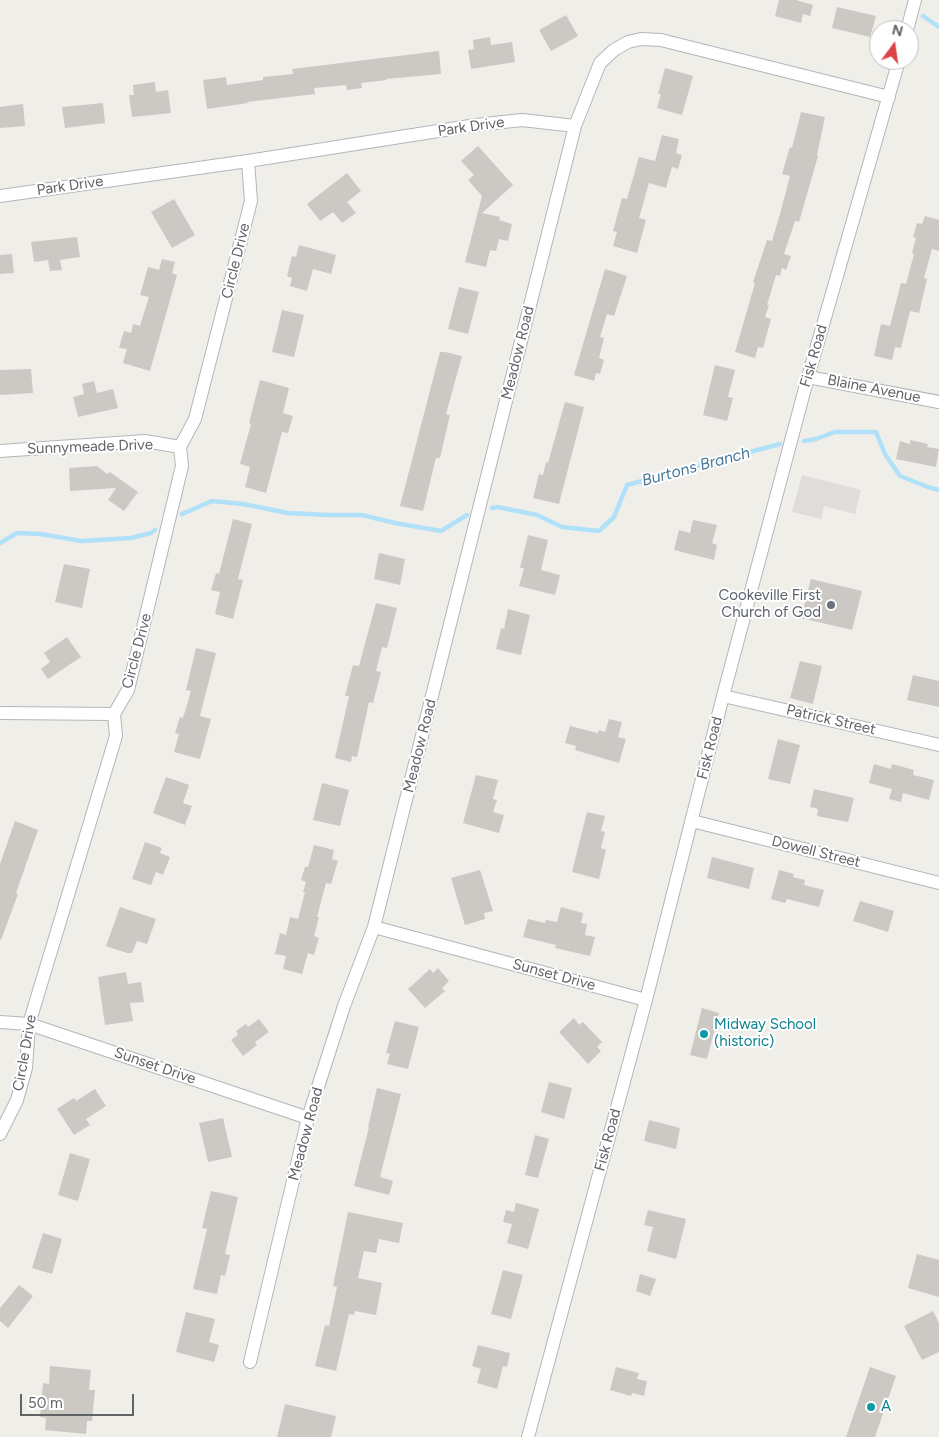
<!DOCTYPE html>
<style>
body{margin:0}
#map{position:relative;width:939px;height:1437px;overflow:hidden;background:#f0eee9;font-family:Figtree,sans-serif}
canvas{display:block}
.north{position:absolute;left:869px;top:20px;width:50px;height:50px;box-sizing:border-box;background:#fff;border:1px solid #bfc1c2;border-radius:50%;rotate:14deg;font-size:14px;font-weight:700;line-height:20px;text-align:center;color:#606467}
.north::after{content:'';display:block;margin:auto;width:18px;height:22px;background:#db4448;clip-path:polygon(50% 0,100% 100%,50% 72%,0 100%)}
.scale{position:absolute;left:20px;top:1394px;width:114px;height:22px;box-sizing:border-box;border:2px solid #606467;border-top:0;padding-left:6px;font-size:15px;line-height:18px;white-space:nowrap;color:#606467;-webkit-text-stroke:4px #fff;paint-order:stroke}
</style>
<div id="map">
<canvas width="939" height="1437"></canvas>
<div class="north">N</div>
<div class="scale">50 m</div>
</div>
<script>
const ctx = document.querySelector('canvas').getContext('2d');
ctx.lineJoin = 'round';
function fillPath(path, color) { ctx.fillStyle = color; ctx.fill(path, 'evenodd'); }
const poly = rows => new Path2D(rows.map(r => 'M' + r).join(''));
function trace(path, color, width, dash) { ctx.strokeStyle = color; ctx.lineWidth = width; ctx.lineCap = dash ? 'butt' : 'round'; ctx.setLineDash(dash || []); ctx.stroke(path); }
function drawText(font, color, halo, rows, align = 'center') {
  ctx.font = font + ' Figtree,sans-serif'; ctx.lineWidth = 4; ctx.setLineDash([]); ctx.textBaseline = 'middle'; ctx.strokeStyle = halo; ctx.fillStyle = color; for (const [text, x, y, turn = 0] of rows) {
    ctx.save(); ctx.translate(x, y); ctx.rotate((+turn || 0) * Math.PI / 180); ctx.textAlign = isNaN(turn) ? turn : align; if (halo) ctx.strokeText(text, 0, 0); ctx.fillText(text, 0, 0); ctx.restore();
  }
}
fillPath(poly([
 [802,475,861,490,855,514,824,506,821,519,792,512]
]), '#dfddda');
trace(poly([
 [923,16,939,27],
 [804,441,816,439,835,432,876,432,885,454,900,476,928,487,939,490],
 [492,508,497,507,537,515,562,527,599,531,614,517,627,485,780,444],
 [182,514,212,501,243,504,288,513,329,515,362,515,395,523,441,531,467,515],
 [0,543,17,533,41,534,81,541,131,538,151,533,155,530]
]), '#b1e1f8', 4.5);
fillPath(poly([
 [779,0,796,0,813,5,810,16,803,14,801,23,775,16],
 [837,7,876,16,870,37,832,28],
 [566,15,578,36,551,51,539,30],
 [490,37,491,45,512,42,515,62,471,69,468,50,474,49,473,40],
 [439,51,441,74,386,79,387,80,361,83,362,88,347,90,346,85,314,88,315,94,247,102,248,103,207,109,203,80,226,77,227,85,263,80,263,77,293,74,292,69],
 [665,68,693,76,682,115,657,108,661,94,658,94],
 [155,82,156,92,168,90,171,113,132,117,129,95,134,95,133,85],
 [103,103,105,123,65,128,62,107],
 [23,104,25,126,0,128,0,107],
 [801,112,825,117,817,155,818,156,799,222,795,221,784,254,791,256,786,270,782,268,780,276,776,275,767,305,769,305,765,317,771,319,763,348,758,347,755,358,735,352,755,283,753,282,767,240,772,241,780,214,790,176,782,174,790,147,792,148],
 [662,135,679,139,676,153,682,155,678,169,672,167,666,188,649,183,639,218,646,220,637,253,613,246,617,232,613,231,622,198,627,199,639,157,655,161],
 [478,146,513,185,482,213,500,217,499,220,512,224,508,241,499,239,496,251,490,250,486,267,465,262,482,196,468,180,474,175,461,161],
 [347,173,361,191,347,202,356,213,342,223,333,212,320,221,307,204],
 [174,199,195,235,172,248,151,212],
 [925,216,939,220,939,251,932,249,924,278,927,279,919,313,910,311,901,348,895,347,892,360,874,356,881,324,890,326,901,283,906,284,914,254,912,253,916,238,913,237,917,223,922,224],
 [77,237,80,257,60,260,62,270,50,271,48,260,34,262,31,242],
 [299,245,336,255,331,274,313,269,307,291,290,286,292,278,287,276,292,256,296,257],
 [12,254,14,273,0,274,0,255],
 [162,259,175,262,172,273,177,275,150,371,123,363,127,349,119,348,124,331,131,333,133,324,140,326,149,297,140,295,148,267,159,270],
 [605,269,627,276,614,316,607,314,600,337,604,338,599,358,604,360,600,374,596,373,594,381,574,375],
 [459,287,479,292,468,334,448,329],
 [282,310,304,315,294,357,272,352],
 [440,352,445,352,462,356,446,414,450,415,440,458,436,458,423,511,400,506],
 [715,365,735,370,728,397,733,398,727,421,703,415],
 [31,369,33,393,0,395,0,370],
 [260,380,289,388,283,413,293,416,288,433,282,432,266,493,245,487,250,467,240,464,251,424,249,423],
 [94,381,97,393,113,389,118,408,78,417,73,397,84,394,82,384],
 [565,402,584,407,559,504,533,498,539,474,543,475,546,462,548,463],
 [910,440,928,444,927,447,939,449,936,467,896,459,900,441,910,444],
 [97,466,107,474,110,472,138,492,124,511,108,500,116,488,70,491,69,468],
 [233,519,252,524,238,579,243,580,233,619,215,614,220,592,211,590,216,573,219,574],
 [693,520,717,525,712,543,717,545,714,560,674,550,679,530,690,533],
 [528,535,548,540,541,570,560,575,555,595,519,586,524,568,520,568],
 [379,553,405,559,400,585,374,579],
 [64,564,90,569,82,608,55,602],
 [811,579,862,591,852,630,801,618],
 [376,603,397,608,387,648,382,647,376,671,381,672,373,703,369,702,357,757,352,756,351,762,335,758,349,696,345,696,353,665,359,666],
 [508,609,530,615,521,655,496,649,501,628,504,629],
 [67,637,81,657,48,679,41,669,50,662,44,653],
 [196,648,216,653,200,716,211,719,200,759,174,752,179,734,175,733,180,717,183,718,191,691,186,690],
 [800,661,822,666,813,704,790,698],
 [913,675,939,681,939,707,907,700],
 [609,719,622,722,618,737,626,739,619,763,575,750,576,746,565,743,570,726,598,733,599,730,605,732],
 [778,739,800,745,790,784,768,779],
 [874,764,891,769,892,764,914,770,913,775,934,780,929,800,903,793,901,802,889,799,892,789,869,783],
 [476,775,498,780,493,799,497,800,493,812,504,815,499,833,463,823],
 [166,777,189,785,183,803,192,806,185,825,153,813],
 [322,783,349,790,340,826,313,820],
 [814,789,854,798,848,822,817,816,818,809,810,807],
 [587,812,605,816,601,831,605,832,601,848,606,850,599,879,572,872],
 [15,821,38,830,16,893,18,894,1,940,0,939,0,864],
 [145,842,162,848,160,853,170,857,163,875,156,872,151,885,132,879],
 [314,845,334,850,332,859,338,861,331,884,326,883,317,917,319,917,314,936,319,938,314,955,308,953,302,974,283,969,286,956,275,954,280,933,286,935,290,917,298,919,305,892,303,892,306,882,301,880,305,867,308,867],
 [712,857,754,868,749,889,707,878],
 [480,870,493,911,484,913,485,919,465,925,451,878],
 [779,870,794,874,793,877,805,880,804,885,824,890,819,907,787,899,785,903,771,899],
 [860,901,894,911,888,932,853,921],
 [120,907,156,919,147,944,137,941,132,953,127,953,106,946],
 [561,907,583,913,581,923,587,924,585,935,595,937,590,956,555,948,556,945,523,937,528,919,545,923,546,920,557,922],
 [438,968,449,981,442,988,445,991,425,1008,408,989,430,969,433,973],
 [126,972,128,984,141,982,144,1002,130,1003,133,1021,105,1025,98,977],
 [702,1008,719,1013,707,1059,690,1055],
 [574,1018,579,1025,583,1022,602,1042,597,1047,601,1051,588,1064,559,1032],
 [259,1019,269,1032,255,1042,257,1045,243,1056,231,1040,238,1035,236,1031,246,1024,248,1027],
 [395,1021,419,1027,408,1069,387,1064,390,1054,386,1053],
 [549,1082,572,1088,564,1119,541,1112],
 [377,1088,401,1094,380,1177,393,1181,389,1195,354,1186,369,1127,368,1127],
 [95,1089,106,1106,86,1119,90,1125,74,1135,57,1109,74,1098,76,1101],
 [223,1118,232,1157,208,1162,199,1123],
 [649,1120,680,1128,676,1149,644,1141],
 [535,1135,549,1139,538,1178,525,1175],
 [70,1153,90,1159,78,1201,58,1195],
 [211,1191,238,1197,225,1254,230,1255,225,1276,221,1275,217,1294,193,1289,207,1229,202,1228],
 [516,1203,539,1209,528,1249,507,1243,512,1224,503,1222,506,1210,514,1212],
 [648,1210,686,1219,676,1259,647,1251,653,1227,644,1225],
 [348,1212,403,1223,399,1243,379,1239,376,1253,364,1251,358,1278,382,1283,376,1315,355,1311,354,1315,349,1314,336,1371,315,1366,325,1325,329,1326,337,1287,333,1286],
 [43,1233,62,1239,52,1274,32,1268],
 [917,1254,939,1260,939,1297,908,1288],
 [503,1270,523,1275,511,1319,491,1314],
 [640,1274,656,1279,650,1296,636,1291],
 [19,1285,33,1296,8,1328,0,1321,0,1308],
 [933,1311,939,1323,939,1352,922,1360,904,1326],
 [186,1312,215,1319,209,1342,219,1345,214,1362,176,1352],
 [478,1345,510,1353,507,1367,503,1366,497,1389,477,1383,481,1369,472,1366],
 [50,1366,91,1370,89,1390,95,1390,92,1421,87,1421,86,1434,45,1430,46,1418,40,1417,43,1383,49,1384],
 [616,1367,639,1373,637,1379,647,1381,644,1396,632,1393,631,1396,610,1390],
 [870,1367,896,1376,875,1437,846,1437],
 [285,1404,336,1416,331,1437,277,1437]
]), '#ccc9c5');
const street = poly([
 [907,30,915,0],
 [0,196,248,161,476,125,522,120,575,126],
 [808,377,939,402],
 [0,451,145,441,180,447],
 [723,696,939,745],
 [0,713,114,714],
 [692,821,939,883],
 [374,927,646,1000],
 [0,1022,29,1024,308,1118],
 [0,1134,17,1100,26,1068,29,1024,116,736,114,714,128,690,182,466,180,447,195,419,251,201,248,161],
 [250,1362,308,1118,344,1006,374,927,575,126,600,63,614,50,628,42,641,39,661,40,889,97],
 [528,1437,646,1000,723,696,808,377,899,60]
]);
trace(street, '#b3b6b9', 14);
trace(street, '#fff', 12);
for (const [x, y, r, color] of [
 [831,605,5,"#6b7280"],
 [704,1034,5,"#0f9aa8"],
 [871,1407,5,"#0f9aa8"]
]) { const dot = new Path2D(); dot.arc(x, y, r, 0, 2 * Math.PI); ctx.fillStyle = color; ctx.fill(dot); trace(dot, '#fff', 2); }
drawText('15px', '#606467', '#fff', [
 ["Park Drive",471,127,-8],
 ["Park Drive",70,186,-8],
 ["Circle Drive",236,261,-76],
 ["Meadow Road",518,353,-76],
 ["Fisk Road",814,356,-74],
 ["Blaine Avenue",874,389,11],
 ["Sunnymeade Drive",90,447,-2],
 ["Circle Drive",137,651,-75],
 ["Patrick Street",831,720,13],
 ["Meadow Road",420,746,-76],
 ["Fisk Road",710,748,-76],
 ["Dowell Street",816,852,14],
 ["Sunset Drive",554,975,15],
 ["Circle Drive",25,1053,-80],
 ["Sunset Drive",155,1066,19],
 ["Meadow Road",306,1134,-75],
 ["Fisk Road",608,1140,-75]
]);
drawText('15px', '#5b616d', '#fff', [
 ["Cookeville First",821,596],
 ["Church of God",821,613]
], 'right');
drawText('15px', '#0d838f', '#fff', [
 ["Midway School",714,1025],
 ["(historic)",714,1042],
 ["A",881,1407]
], 'left');
drawText('italic 16px', '#477799', '#fff', [
 ["Burtons Branch",696,467,-15]
]);
</script>
